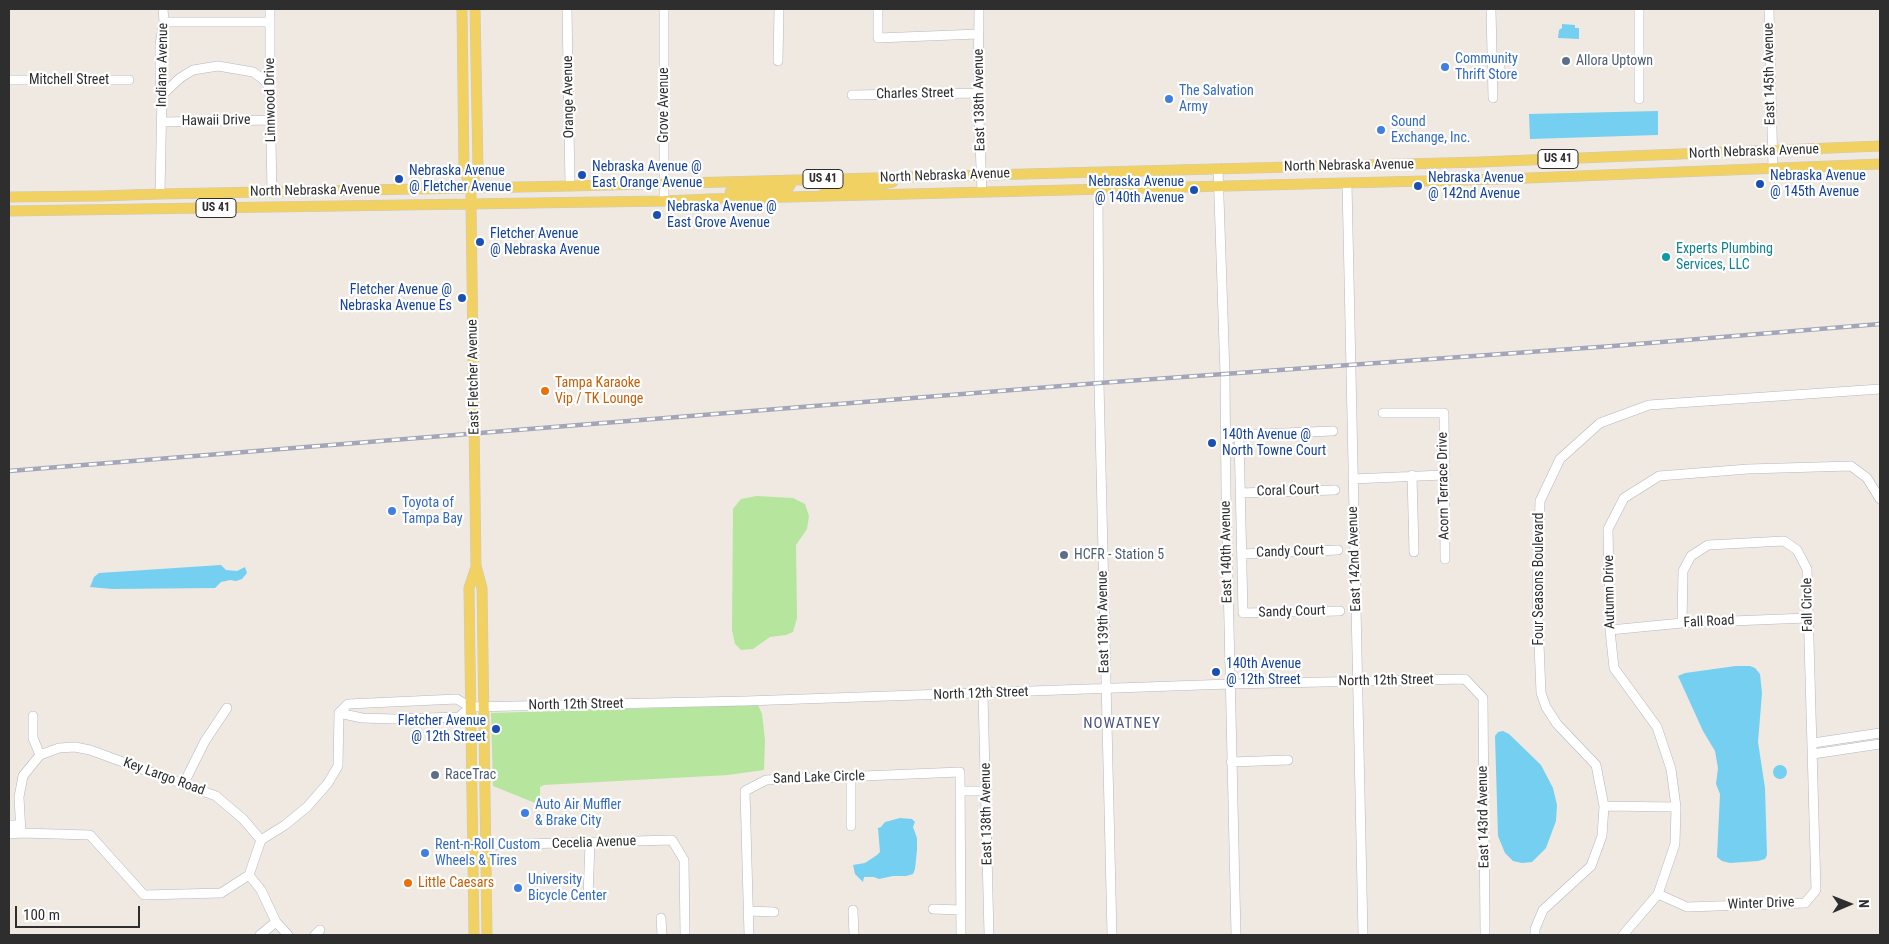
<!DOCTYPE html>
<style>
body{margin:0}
#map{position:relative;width:1889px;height:944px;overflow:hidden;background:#efe9e1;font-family:"Roboto Condensed",sans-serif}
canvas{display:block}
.frame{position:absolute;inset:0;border:10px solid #2e2e2e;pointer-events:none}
.north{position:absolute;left:1824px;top:879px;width:50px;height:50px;-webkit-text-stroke:4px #fff;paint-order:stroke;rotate:89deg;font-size:14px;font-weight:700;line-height:20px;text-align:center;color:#2e2e2e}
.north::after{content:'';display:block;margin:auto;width:18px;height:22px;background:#2e2e2e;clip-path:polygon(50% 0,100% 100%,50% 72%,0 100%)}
.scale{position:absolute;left:15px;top:906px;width:125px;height:22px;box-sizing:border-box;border:2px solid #2e2e2e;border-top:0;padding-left:6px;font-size:15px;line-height:18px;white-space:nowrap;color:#2e2e2e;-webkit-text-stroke:4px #fff;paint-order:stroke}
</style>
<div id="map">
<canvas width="1889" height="944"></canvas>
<div class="frame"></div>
<div class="north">N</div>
<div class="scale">100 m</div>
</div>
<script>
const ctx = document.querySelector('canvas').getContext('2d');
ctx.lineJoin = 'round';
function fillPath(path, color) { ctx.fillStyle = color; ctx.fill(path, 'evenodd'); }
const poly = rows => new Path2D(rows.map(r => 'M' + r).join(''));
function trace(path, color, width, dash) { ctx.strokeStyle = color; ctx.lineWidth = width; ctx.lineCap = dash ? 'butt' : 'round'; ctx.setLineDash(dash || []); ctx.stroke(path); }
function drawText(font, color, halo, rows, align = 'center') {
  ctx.font = font + ' "Roboto Condensed",sans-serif'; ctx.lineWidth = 4.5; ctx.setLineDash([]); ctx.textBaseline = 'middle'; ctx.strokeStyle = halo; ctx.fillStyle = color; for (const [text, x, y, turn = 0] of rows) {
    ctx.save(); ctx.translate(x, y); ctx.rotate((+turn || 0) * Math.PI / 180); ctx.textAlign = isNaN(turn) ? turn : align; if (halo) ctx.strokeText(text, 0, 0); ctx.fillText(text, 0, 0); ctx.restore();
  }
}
fillPath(poly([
 [757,496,793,498,805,504,809,516,807,529,796,545,797,618,793,632,786,635,770,637,753,649,741,650,735,644,732,630,733,509,741,499],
 [758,705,762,714,765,740,764,770,728,775,544,785,540,787,540,805,493,786,491,713]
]), '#b6e59e');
fillPath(poly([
 [1562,24,1575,25,1575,28,1579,28,1579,39,1558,38,1559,30,1562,28],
 [1658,111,1658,135,1530,139,1529,114],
 [221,565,226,570,237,571,245,567,247,573,242,579,236,581,230,580,221,582,215,588,112,589,90,587,94,577,99,573],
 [1736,666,1750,666,1755,668,1760,674,1762,693,1758,742,1765,788,1767,855,1765,859,1758,861,1730,863,1722,861,1717,857,1720,794,1716,784,1718,768,1715,751,1703,731,1678,676,1685,673],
 [1503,731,1509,734,1541,765,1553,788,1557,805,1556,821,1546,848,1532,862,1522,863,1513,861,1505,853,1498,836,1495,736,1498,732],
 '1773 772a7 7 0 1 1 14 0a7 7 0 1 1-14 0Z',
 [900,818,912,819,915,822,913,827,917,838,917,850,915,869,913,874,906,876,893,876,879,879,874,877,864,877,863,882,855,874,853,865,865,863,877,855,880,852,878,828,881,827,885,822]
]), '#75cff0');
const minor = poly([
 [270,9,270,88,272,192],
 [567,9,570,186],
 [878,9,878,38,978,34],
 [979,9,978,93,982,192],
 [1491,9,1493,98],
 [1639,9,1639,99],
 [1769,9,1773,168],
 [164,22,270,22],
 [1492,56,1500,62,1500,73,1493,79],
 [778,61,779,9],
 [9,80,129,80],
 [162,95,180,78,193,70,218,66,253,72,263,79,270,88],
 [852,95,978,93],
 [162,122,271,120],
 [1218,168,1225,374,1226,492,1236,935],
 [1347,183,1363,935],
 [1098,190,1099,383,1112,935],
 [160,194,162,95,160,80,160,44,164,22,163,9],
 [664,201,664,9],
 [1383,413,1444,413,1445,559],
 [1239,435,1243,613,1340,611],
 [1240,456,1225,443,1235,435,1333,431],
 [1412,475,1414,552],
 [1353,479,1443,475],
 [1240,493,1335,490],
 [1242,554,1338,550],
 [1610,630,1682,623,1807,618],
 [983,693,989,935],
 [470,707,746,701,1230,684,1465,679,1483,698,1485,935],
 [339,713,362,718,394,719,459,717,470,707],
 [33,716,33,738,40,755],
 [1813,743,1880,733],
 [1813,754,1880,744],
 [1231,762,1288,760],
 [851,777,851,826],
 [183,785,205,741,227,708],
 [960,791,987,791],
 [1604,806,1676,807],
 [9,825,20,825],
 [9,834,21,833,90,835,144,895,221,893,249,875,261,840,243,819,216,796,90,750,75,747,59,748,40,755,23,776,19,797,21,833],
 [261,840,285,825,307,807,328,783,338,766,339,713,348,704,457,699,470,707],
 [485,845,672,840,684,860,685,935],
 [249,875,261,890,276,922,260,935],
 [1658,894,1687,907,1805,903,1816,890,1807,569,1797,550,1784,541,1708,545,1691,556,1683,571,1682,623],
 [588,896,590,843],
 [933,909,961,910],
 [853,910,854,935],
 [748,911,774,912],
 [661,918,662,935],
 [276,922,288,935],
 [315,935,320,930],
 [749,935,745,791,766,780,960,772,961,935],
 [1535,935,1535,929,1543,910,1591,866,1602,836,1604,806,1596,765,1557,724,1546,707,1541,693,1537,595,1540,501,1560,459,1600,423,1649,405,1880,389],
 [1623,935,1658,894,1675,844,1676,807,1671,769,1657,727,1614,668,1610,630,1608,529,1624,498,1659,476,1748,469,1851,466,1867,478,1880,499]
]);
const major = poly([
 [462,9,464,170,471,188],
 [475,9,478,168,471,188,471,205,476,566,482,588,487,935],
 [730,192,786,188,789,187,793,180],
 [820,196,835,188,866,187,893,182],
 [9,197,99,196,160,194,570,186,1480,162,1880,146],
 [9,211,664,201,710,199,1504,179,1880,164],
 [474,935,469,588,476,567]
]);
trace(minor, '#b4b7c1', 10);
trace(major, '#c9c9c9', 11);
trace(minor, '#fff', 9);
trace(major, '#f2d163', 10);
const rail = poly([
 [9,471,1099,383,1613,346,1880,324]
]);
trace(rail, '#a3a6b8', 4.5);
trace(rail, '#fff', 2.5, [8]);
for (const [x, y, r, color] of [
 [1566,61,5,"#5c6f8a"],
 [1445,67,5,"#3f7fe0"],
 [1169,99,5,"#3f7fe0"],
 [1381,130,5,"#3f7fe0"],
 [582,175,5,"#1a4fb4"],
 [399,179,5,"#1a4fb4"],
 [1760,184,5,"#1a4fb4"],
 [1418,186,5,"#1a4fb4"],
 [1194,190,5,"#1a4fb4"],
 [657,215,5,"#1a4fb4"],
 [480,242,5,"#1a4fb4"],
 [1666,257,5,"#0f9aa8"],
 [462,298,5,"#1a4fb4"],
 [545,391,5,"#e8710a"],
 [1212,443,5,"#1a4fb4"],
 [392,511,5,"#3f7fe0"],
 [1064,555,5,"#5c6f8a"],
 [1216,672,5,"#1a4fb4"],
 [496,729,5,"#1a4fb4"],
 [435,775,5,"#5c6f8a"],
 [525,813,5,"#3f7fe0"],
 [425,853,5,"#3f7fe0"],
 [408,883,5,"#e8710a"],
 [518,888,5,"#3f7fe0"]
]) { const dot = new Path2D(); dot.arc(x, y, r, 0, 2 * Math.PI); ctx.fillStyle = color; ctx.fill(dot); trace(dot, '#fff', 2); }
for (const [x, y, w] of [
 [1558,159,40],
 [823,179,40],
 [216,208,40]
]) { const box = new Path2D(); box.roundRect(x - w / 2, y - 9.5, w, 19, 4); ctx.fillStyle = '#fff'; ctx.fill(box); trace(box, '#2e2e2e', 1); }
drawText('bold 12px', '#2e2e2e', null, [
 ["US 41",1558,159],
 ["US 41",823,179],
 ["US 41",216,208]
]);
drawText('14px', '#366cbe', '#fff', [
 ["Community",1455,59],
 ["Thrift Store",1455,75],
 ["The Salvation",1179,91],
 ["Army",1179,107],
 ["Sound",1391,122],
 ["Exchange, Inc.",1391,138],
 ["Toyota of",402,503],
 ["Tampa Bay",402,519],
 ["Auto Air Muffler",535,805],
 ["& Brake City",535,821],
 ["Rent-n-Roll Custom",435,845],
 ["Wheels & Tires",435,861],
 ["University",528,880],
 ["Bicycle Center",528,896]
], 'left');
drawText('14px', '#4e5e75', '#fff', [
 ["Allora Uptown",1576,61],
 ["HCFR - Station 5",1074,555],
 ["RaceTrac",445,775]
], 'left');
drawText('14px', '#2e2e2e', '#fff', [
 ["Indiana Avenue",163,65,-89],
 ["East 145th Avenue",1770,74,-91],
 ["Mitchell Street",69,80],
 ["Charles Street",915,94,-1],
 ["Orange Avenue",569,97,-91],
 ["Linnwood Drive",271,100,-91],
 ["East 138th Avenue",980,100,-91],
 ["Grove Avenue",664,105,-90],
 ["Hawaii Drive",216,121,-1],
 ["North Nebraska Avenue",1754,152,-2],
 ["North Nebraska Avenue",1349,166,-1],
 ["North Nebraska Avenue",945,176,-2],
 ["North Nebraska Avenue",315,191,-1],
 ["East Fletcher Avenue",474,377,-91],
 ["Acorn Terrace Drive",1444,486,-91],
 ["Coral Court",1288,491,-2],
 ["East 140th Avenue",1227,552,-91],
 ["Candy Court",1290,552,-2],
 ["East 142nd Avenue",1355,559,-92],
 ["Four Seasons Boulevard",1539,579,-90],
 ["Autumn Drive",1610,592,-91],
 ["Fall Circle",1808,605,-91],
 ["Sandy Court",1292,612,-2],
 ["East 139th Avenue",1104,622,-91],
 ["Fall Road",1709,622,-3],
 ["North 12th Street",1386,681,-1],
 ["North 12th Street",981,694,-2],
 ["North 12th Street",576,705,-1],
 ["Key Largo Road",164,777,20],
 ["Sand Lake Circle",819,778,-2],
 ["East 138th Avenue",987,814,-91],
 ["East 143rd Avenue",1484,817,-91],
 ["Cecelia Avenue",594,843,-2],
 ["Winter Drive",1761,904,-2]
]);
drawText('14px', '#164399', '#fff', [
 ["Nebraska Avenue @",592,167],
 ["East Orange Avenue",592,183],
 ["Nebraska Avenue",409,171],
 ["@ Fletcher Avenue",409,187],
 ["Nebraska Avenue",1770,176],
 ["@ 145th Avenue",1770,192],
 ["Nebraska Avenue",1428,178],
 ["@ 142nd Avenue",1428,194],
 ["Nebraska Avenue",1184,182,"right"],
 ["@ 140th Avenue",1184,198,"right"],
 ["Nebraska Avenue @",667,207],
 ["East Grove Avenue",667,223],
 ["Fletcher Avenue",490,234],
 ["@ Nebraska Avenue",490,250],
 ["Fletcher Avenue @",452,290,"right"],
 ["Nebraska Avenue Es",452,306,"right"],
 ["140th Avenue @",1222,435],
 ["North Towne Court",1222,451],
 ["140th Avenue",1226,664],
 ["@ 12th Street",1226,680],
 ["Fletcher Avenue",486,721,"right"],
 ["@ 12th Street",486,737,"right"]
], 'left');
drawText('14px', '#0d838f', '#fff', [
 ["Experts Plumbing",1676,249],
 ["Services, LLC",1676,265]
], 'left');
drawText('14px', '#c56008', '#fff', [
 ["Tampa Karaoke",555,383],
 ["Vip / TK Lounge",555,399],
 ["Little Caesars",418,883]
], 'left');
ctx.letterSpacing = '1px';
drawText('15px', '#4d5680', '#fff', [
 ["NOWATNEY",1122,724]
]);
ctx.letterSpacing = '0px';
</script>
